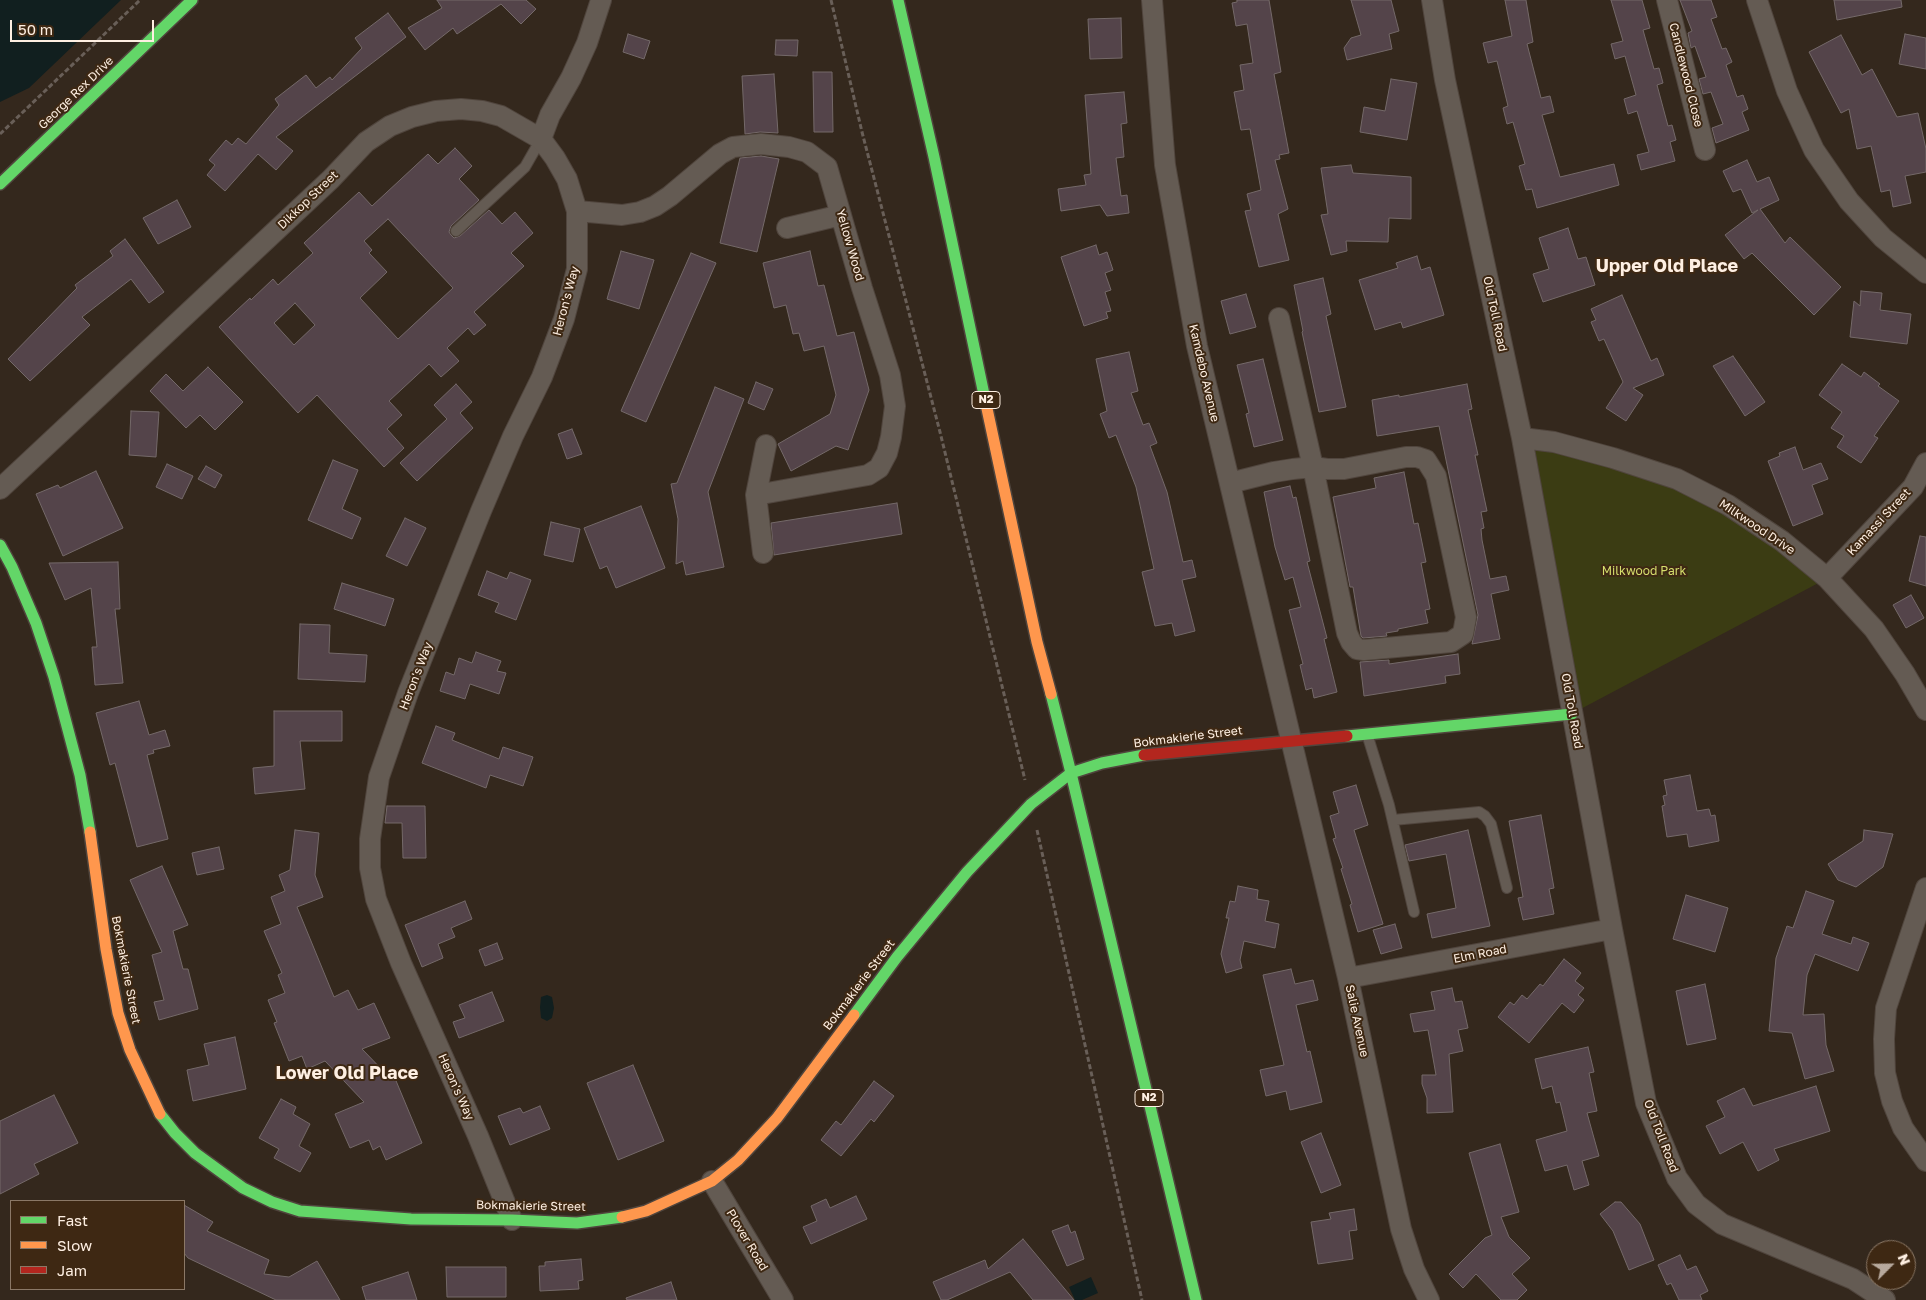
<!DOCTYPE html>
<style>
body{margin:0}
#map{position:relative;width:1926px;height:1300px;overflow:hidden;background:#34281d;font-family:"Golos Text",sans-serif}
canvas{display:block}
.legend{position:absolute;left:10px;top:1200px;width:175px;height:90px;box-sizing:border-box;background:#3e2813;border:1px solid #8b7866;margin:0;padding:6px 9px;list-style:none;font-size:15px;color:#feefe2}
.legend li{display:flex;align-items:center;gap:10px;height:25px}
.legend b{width:25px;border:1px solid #8b7866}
.north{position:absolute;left:1866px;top:1240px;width:50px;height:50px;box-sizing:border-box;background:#3e2813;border:1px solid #8b7866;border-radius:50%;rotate:67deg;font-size:14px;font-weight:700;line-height:20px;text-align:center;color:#feefe2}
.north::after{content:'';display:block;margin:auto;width:18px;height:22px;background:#b7a99d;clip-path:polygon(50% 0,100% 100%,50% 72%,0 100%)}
.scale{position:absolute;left:10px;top:20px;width:144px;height:22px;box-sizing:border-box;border:2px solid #feefe2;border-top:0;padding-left:6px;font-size:15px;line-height:18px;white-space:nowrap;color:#feefe2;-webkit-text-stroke:4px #3e2813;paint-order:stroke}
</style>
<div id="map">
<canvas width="1926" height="1300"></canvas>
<ul class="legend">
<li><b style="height:6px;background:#63d668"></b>Fast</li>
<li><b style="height:6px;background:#ff974d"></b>Slow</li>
<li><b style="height:6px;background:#b3261e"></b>Jam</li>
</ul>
<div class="north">N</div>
<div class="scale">50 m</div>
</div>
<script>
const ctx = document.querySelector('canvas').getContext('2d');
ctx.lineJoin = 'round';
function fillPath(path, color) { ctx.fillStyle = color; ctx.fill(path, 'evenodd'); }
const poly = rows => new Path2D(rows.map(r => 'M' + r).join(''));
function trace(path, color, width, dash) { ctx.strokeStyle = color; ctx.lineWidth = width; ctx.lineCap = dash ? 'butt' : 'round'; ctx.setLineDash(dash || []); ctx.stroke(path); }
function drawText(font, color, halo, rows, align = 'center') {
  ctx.font = font + ' "Golos Text",sans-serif'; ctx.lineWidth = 4; ctx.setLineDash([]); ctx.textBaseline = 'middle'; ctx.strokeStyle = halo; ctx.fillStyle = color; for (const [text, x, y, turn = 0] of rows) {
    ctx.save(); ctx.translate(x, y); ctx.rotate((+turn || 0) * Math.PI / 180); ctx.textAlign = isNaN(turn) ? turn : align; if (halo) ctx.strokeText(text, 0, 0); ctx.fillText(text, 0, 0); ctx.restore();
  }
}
fillPath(poly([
 [1527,442,1613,463,1726,508,1824,580,1575,712]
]), '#3b3c13');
fillPath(poly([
 [0,0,121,0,29,88,0,102],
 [547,995,552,997,554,1008,552,1018,547,1021,541,1018,540,1007,541,997],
 [1091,1277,1098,1293,1082,1300,1075,1300,1069,1287]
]), '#111f1f');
const building = poly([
 [437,0,526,0,536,9,521,24,501,4,457,34,453,28,425,50,408,28,442,8,437,0],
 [1237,0,1269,0,1281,72,1274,74,1289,153,1279,155,1280,159,1275,160,1288,209,1278,214,1289,260,1259,267,1245,211,1251,210,1247,194,1261,190,1250,129,1241,130,1234,92,1244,90,1240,65,1253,63,1247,24,1236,26,1232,3,1237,2,1237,0],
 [1351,0,1391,0,1399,31,1389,34,1392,49,1347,60,1344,48,1351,38,1361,35,1351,0],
 [1505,0,1526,0,1533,42,1527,44,1541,98,1550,96,1554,112,1542,115,1560,177,1614,164,1619,185,1537,208,1532,189,1526,190,1519,166,1525,164,1513,122,1507,124,1503,108,1508,106,1497,61,1488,63,1483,43,1512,36,1505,0],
 [1611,0,1642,0,1650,28,1643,30,1654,69,1659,68,1663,83,1657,85,1668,126,1672,125,1676,140,1670,142,1675,161,1641,170,1637,155,1649,152,1637,111,1628,114,1624,99,1636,95,1625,56,1615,59,1611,44,1623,41,1611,0],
 [1680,0,1711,0,1717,17,1711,19,1722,49,1726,48,1732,62,1726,65,1737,97,1743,95,1748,109,1742,112,1749,130,1716,143,1712,128,1723,124,1711,92,1703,94,1699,79,1706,77,1695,46,1691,48,1688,33,1692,31,1680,0],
 [1834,0,1901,0,1902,7,1837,20,1834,0],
 [388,13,406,37,276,137,293,151,276,170,258,154,225,191,207,175,215,165,209,160,226,140,232,145,238,138,246,144,279,105,275,99,306,75,316,88,330,77,332,80,362,48,355,38,388,13],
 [1121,18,1122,58,1090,59,1088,19,1121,18],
 [628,34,650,41,644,59,623,52,628,34],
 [1905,34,1926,38,1926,69,1899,64,1905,34],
 [1841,35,1862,75,1872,69,1897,117,1918,113,1926,149,1926,172,1905,176,1911,203,1893,207,1890,190,1881,192,1871,146,1857,149,1849,109,1841,113,1809,52,1841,35],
 [776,40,798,40,797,56,775,55,776,40],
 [813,72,832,72,833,132,814,132,813,72],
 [774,74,778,133,760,132,745,134,742,76,774,74],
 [1391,79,1417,83,1407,140,1360,132,1364,107,1385,111,1391,79],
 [1124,92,1127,123,1121,124,1124,157,1116,158,1121,196,1127,195,1129,213,1107,216,1100,205,1061,211,1058,189,1086,185,1084,175,1091,174,1085,95,1124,92],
 [455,148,472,166,459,179,479,200,451,226,449,232,451,235,454,238,460,236,489,210,502,224,515,212,533,233,511,253,524,266,474,312,486,325,474,335,468,328,447,348,459,361,441,377,429,364,389,401,402,415,387,429,404,448,384,467,317,395,298,413,219,327,250,298,251,300,273,279,278,285,313,253,304,243,359,192,372,206,428,154,438,164,455,148],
 [388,219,453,288,398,339,360,298,387,272,369,253,372,250,364,241,388,219],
 [295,303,315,325,294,345,274,323,295,303],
 [761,156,779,159,757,252,720,243,740,158,761,156],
 [1747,160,1757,182,1769,177,1779,200,1760,209,1785,243,1790,237,1841,287,1814,315,1752,253,1744,259,1725,235,1758,210,1752,213,1741,189,1733,192,1723,171,1747,160],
 [1351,165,1353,173,1411,177,1411,219,1389,218,1388,242,1346,241,1347,251,1331,255,1321,215,1328,214,1321,168,1351,165],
 [177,200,191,227,158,244,143,218,177,200],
 [1568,228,1578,259,1586,257,1595,285,1543,302,1533,274,1549,269,1539,238,1568,228],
 [125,239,164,292,149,303,131,279,82,317,90,325,30,381,8,359,77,288,75,285,113,256,110,251,125,239],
 [1096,245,1099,255,1107,252,1113,270,1105,273,1111,290,1105,292,1111,311,1106,312,1108,318,1084,326,1061,257,1096,245],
 [621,251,654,260,639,309,607,299,621,251],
 [810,251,818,286,824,285,837,336,854,332,869,390,848,450,836,446,791,471,778,444,830,414,836,395,824,346,804,351,799,333,793,334,786,305,774,308,763,263,810,251],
 [691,253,716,263,646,422,621,411,691,253],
 [1417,256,1421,270,1430,267,1444,315,1403,328,1401,322,1375,330,1359,280,1398,268,1396,263,1417,256],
 [1323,278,1331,314,1326,316,1346,407,1319,412,1302,332,1303,331,1294,285,1323,278],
 [1861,291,1882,293,1880,310,1911,314,1907,344,1850,337,1854,301,1860,306,1861,291],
 [1246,294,1256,327,1230,334,1221,301,1246,294],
 [1622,295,1651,361,1657,358,1664,375,1633,388,1643,395,1626,421,1606,408,1623,382,1604,339,1599,341,1591,322,1596,320,1591,309,1622,295],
 [1129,352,1138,391,1131,393,1143,425,1149,423,1157,443,1150,446,1167,492,1183,562,1192,560,1196,577,1182,580,1195,631,1175,636,1172,623,1155,626,1142,572,1154,569,1136,487,1116,435,1109,438,1100,414,1107,411,1096,359,1129,352],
 [1733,356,1765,402,1745,416,1713,366,1733,356],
 [1263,359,1283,440,1254,447,1246,414,1249,413,1237,365,1263,359],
 [1842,364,1861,377,1864,372,1880,384,1878,386,1899,401,1874,436,1878,438,1861,463,1837,447,1844,436,1831,428,1842,412,1819,395,1842,364],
 [208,367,243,402,215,430,200,415,186,428,150,391,166,374,183,391,208,367],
 [756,382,773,389,764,410,748,403,756,382],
 [456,384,472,402,460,413,473,428,417,481,400,463,447,419,434,405,456,384],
 [1467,384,1472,409,1468,410,1478,455,1475,455,1487,511,1481,512,1484,528,1481,529,1482,540,1490,579,1506,576,1509,590,1491,594,1500,639,1472,644,1478,615,1439,426,1377,436,1372,400,1399,395,1399,397,1467,384],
 [715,387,744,399,708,492,724,567,686,575,683,561,676,564,678,519,671,484,677,483,715,387],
 [131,411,159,412,156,457,129,455,131,411],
 [572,429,582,454,567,459,558,434,572,429],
 [1795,447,1803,470,1821,463,1828,479,1812,485,1823,514,1793,526,1768,461,1780,456,1779,453,1795,447],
 [333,460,358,470,342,509,361,518,352,539,308,520,333,460],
 [167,464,193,476,182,499,156,487,167,464],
 [206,466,222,475,215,488,198,479,206,466],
 [96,471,123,528,63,556,36,494,58,485,60,488,96,471],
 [1404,472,1414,524,1418,523,1426,562,1421,563,1430,609,1425,610,1428,623,1398,629,1398,631,1386,633,1387,636,1363,638,1361,636,1353,587,1350,587,1333,497,1376,488,1374,478,1404,472],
 [1290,486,1293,498,1296,497,1310,561,1307,562,1327,638,1324,639,1337,692,1314,698,1312,688,1306,690,1300,665,1303,664,1289,610,1301,607,1293,577,1285,580,1275,547,1264,492,1290,486],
 [897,503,902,534,774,555,771,523,897,503],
 [641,506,665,568,616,588,607,566,600,569,584,528,641,506],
 [405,518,426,528,407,566,386,556,405,518],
 [551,522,580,529,573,562,544,555,551,522],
 [1920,536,1926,537,1926,586,1909,581,1920,536],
 [118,562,120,609,115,609,123,683,95,685,92,647,97,647,91,588,65,600,49,563,118,562],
 [487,571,507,579,510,572,531,580,516,620,495,612,499,603,478,595,487,571],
 [342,583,394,599,385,626,334,609,342,583],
 [1911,595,1924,618,1906,628,1893,605,1911,595],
 [300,624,330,625,329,653,367,655,365,682,298,679,300,624],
 [476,652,501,661,497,671,506,673,499,694,470,684,465,699,440,691,446,672,454,675,459,658,472,663,476,652],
 [1458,654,1460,674,1445,676,1446,683,1364,696,1360,662,1389,660,1389,664,1458,654],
 [139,701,149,735,165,730,170,746,153,750,154,753,147,755,168,839,137,847,115,763,110,765,96,713,139,701],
 [274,711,342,711,342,741,300,741,305,789,255,794,253,768,274,766,274,711],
 [436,726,455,733,452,740,499,759,503,747,533,757,523,786,490,775,486,788,422,763,436,726],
 [1690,775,1697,811,1709,809,1711,816,1715,815,1719,841,1689,847,1687,834,1667,837,1662,806,1665,805,1663,796,1667,795,1664,780,1690,775],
 [1356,785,1368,825,1354,830,1383,924,1358,932,1350,905,1352,904,1341,869,1343,868,1333,839,1336,838,1330,816,1339,813,1333,792,1356,785],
 [387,806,425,806,426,858,403,858,402,823,385,823,387,806],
 [1541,815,1554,888,1549,889,1554,914,1523,920,1518,898,1523,897,1509,821,1541,815],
 [295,830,319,833,315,875,323,897,297,907,334,997,348,990,358,1010,374,1003,390,1038,362,1049,390,1078,394,1076,422,1143,386,1160,380,1146,373,1150,369,1140,350,1148,335,1114,364,1102,325,1061,307,1069,302,1056,289,1061,274,1023,277,1022,268,1000,285,993,278,975,282,973,264,931,281,924,271,897,285,891,279,875,290,870,295,830],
 [1468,830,1490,926,1432,938,1427,914,1456,908,1446,854,1409,861,1405,845,1468,830],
 [1864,830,1893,834,1883,867,1856,887,1838,880,1828,864,1863,841,1864,830],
 [219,847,224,869,197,875,192,853,219,847],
 [162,866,188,925,173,931,183,969,188,969,198,1009,159,1020,154,1002,164,1000,152,955,162,952,130,880,162,866],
 [1238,886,1258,890,1257,899,1269,901,1265,921,1279,924,1275,948,1244,941,1240,960,1242,968,1226,973,1221,954,1229,918,1226,918,1230,901,1235,902,1238,886],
 [1806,891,1834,901,1822,934,1851,944,1853,937,1869,943,1858,971,1815,954,1807,975,1803,1015,1824,1014,1826,1045,1834,1071,1805,1079,1792,1033,1769,1031,1776,958,1787,926,1793,928,1806,891],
 [1686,895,1728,908,1715,952,1673,939,1686,895],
 [465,901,472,919,451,928,455,937,438,944,443,958,422,967,405,925,465,901],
 [1395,924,1402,948,1381,954,1373,930,1395,924],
 [497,943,503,959,485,966,479,950,497,943],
 [1564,959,1581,973,1575,981,1584,988,1578,995,1584,1000,1574,1013,1562,1003,1529,1043,1498,1017,1510,1002,1514,1005,1522,995,1527,999,1540,984,1543,986,1564,959],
 [1291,969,1295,984,1313,980,1318,1000,1296,1005,1307,1052,1310,1051,1322,1102,1290,1110,1286,1091,1266,1096,1260,1070,1284,1065,1263,975,1291,969],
 [1705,984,1716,1039,1687,1045,1676,991,1705,984],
 [1452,988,1455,1002,1462,1001,1468,1028,1458,1030,1463,1051,1449,1054,1453,1112,1427,1113,1427,1098,1422,1084,1422,1075,1436,1075,1428,1030,1414,1032,1410,1014,1435,1010,1431,992,1452,988],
 [492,992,504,1021,459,1038,453,1022,465,1018,459,1005,492,992],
 [235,1037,246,1089,193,1101,187,1070,209,1065,204,1044,235,1037],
 [1588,1047,1594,1072,1589,1073,1597,1111,1587,1113,1599,1156,1582,1161,1589,1185,1574,1190,1567,1165,1545,1171,1536,1140,1567,1131,1560,1102,1556,1103,1552,1086,1542,1089,1535,1059,1588,1047],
 [633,1065,664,1141,618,1160,587,1083,633,1065],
 [874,1081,894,1096,874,1122,871,1119,841,1156,821,1140,836,1121,841,1125,874,1081],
 [1816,1086,1830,1131,1774,1149,1779,1160,1758,1171,1743,1142,1720,1154,1706,1126,1725,1117,1717,1101,1744,1088,1753,1106,1816,1086],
 [54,1095,78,1143,34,1164,39,1174,0,1194,0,1121,54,1095],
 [281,1099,296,1107,293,1114,310,1124,299,1146,311,1153,300,1172,274,1158,279,1149,259,1138,281,1099],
 [540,1106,550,1129,510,1145,498,1116,520,1108,523,1113,540,1106],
 [1321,1133,1341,1185,1321,1193,1301,1142,1321,1133],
 [1500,1144,1519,1212,1501,1217,1509,1237,1530,1258,1512,1274,1527,1290,1517,1300,1501,1300,1476,1274,1463,1288,1449,1274,1485,1238,1492,1235,1469,1153,1500,1144],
 [856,1196,867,1219,811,1244,803,1227,817,1221,811,1206,826,1199,830,1208,856,1196],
 [1615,1202,1621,1202,1640,1224,1654,1260,1629,1270,1613,1231,1600,1214,1615,1202],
 [184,1205,213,1222,207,1231,269,1260,264,1274,289,1277,317,1261,340,1300,276,1300,188,1258,184,1253,184,1205],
 [1354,1209,1357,1230,1349,1231,1353,1259,1318,1264,1311,1222,1331,1219,1329,1213,1354,1209],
 [1068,1225,1071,1233,1075,1231,1084,1259,1067,1266,1052,1231,1068,1225],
 [1023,1239,1074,1300,1033,1300,1010,1272,947,1300,941,1300,933,1282,985,1260,988,1269,1023,1239],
 [1680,1255,1687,1270,1696,1266,1708,1291,1700,1295,1702,1300,1679,1300,1671,1283,1667,1285,1658,1265,1680,1255],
 [581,1259,583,1280,578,1281,579,1289,540,1291,539,1266,545,1266,545,1262,581,1259],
 [446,1267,506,1267,506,1297,447,1297,446,1267],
 [408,1272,417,1300,366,1300,362,1287,408,1272],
 [671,1282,677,1300,627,1300,626,1298,671,1282]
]);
fillPath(building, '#54444a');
trace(building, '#746969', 1);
const lane = poly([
 [456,231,525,167,541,139],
 [1367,734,1389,805,1414,912],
 [1393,820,1479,812,1485,816,1491,824,1507,888]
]);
const street = poly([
 [1152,0,1165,165,1197,346,1348,978,1401,1229,1414,1269,1429,1300],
 [1432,0,1445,80,1522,438,1612,929,1646,1103,1677,1178,1696,1204,1722,1224,1853,1279,1885,1300],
 [1667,0,1705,150],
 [1757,0,1787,91,1814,150,1849,201,1883,238,1926,273],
 [541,139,550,115,571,78,587,43,601,0],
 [577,211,622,215,640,212,655,206,670,196,720,154,733,147,761,144,789,147,807,152,827,167,862,288,890,375,895,406,891,437,887,453,879,468,868,475,756,495],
 [787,228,841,215],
 [1522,438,1554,442,1613,458,1677,479,1728,505,1782,541,1827,578,1874,629,1905,674,1926,710],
 [1230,483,1274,472,1293,469,1313,467,1327,469,1344,469,1406,457,1417,457,1426,460,1436,476,1466,617,1463,634,1451,642,1364,650,1357,649,1351,642,1347,633,1313,467,1279,318],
 [0,489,331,179,366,142,390,126,412,117,436,111,461,109,482,111,501,116,541,139,555,158,567,179,577,211,577,269,564,319,542,377,513,436,481,511,408,693,379,777,370,839,370,868,376,899,401,963,478,1136,512,1220],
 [763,553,756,495,766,445],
 [1827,578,1913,487,1926,463],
 [1926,888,1886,1008,1884,1039,1885,1073,1892,1101,1903,1128,1926,1161],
 [1348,978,1612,929],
 [712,1181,783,1300]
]);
const fast = poly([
 [898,0,934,157,986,404],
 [0,184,192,0],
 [0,545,12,567,36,623,54,677,80,775,90,832],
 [1051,694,1071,773,1196,1300],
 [1347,736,1572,714],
 [854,1015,897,957,967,872,1031,804,1071,773,1102,763,1144,755],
 [160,1114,175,1133,195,1153,243,1188,272,1202,300,1211,411,1219,512,1220,577,1223,622,1217]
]);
const slow = poly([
 [986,404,1037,642,1051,694],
 [90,832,106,949,118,1013,130,1050,160,1114],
 [622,1217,646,1211,712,1181,738,1160,777,1118,854,1015]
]);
const jam = poly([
 [1144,755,1347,736]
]);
trace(lane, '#50453d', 12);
trace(street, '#50453d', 22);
trace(fast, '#50453d', 14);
trace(slow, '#50453d', 14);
trace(jam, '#50453d', 14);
trace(poly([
 [831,0,862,132,940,432,1025,780],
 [0,134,140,0],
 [1037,830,1142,1300]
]), '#695f58', 3, [5, 2.5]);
trace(lane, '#645b53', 10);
trace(street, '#645b53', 20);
trace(fast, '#63d668', 11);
trace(slow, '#ff974d', 11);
trace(jam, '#b3261e', 11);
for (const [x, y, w] of [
 [986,400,28],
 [1149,1098,28]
]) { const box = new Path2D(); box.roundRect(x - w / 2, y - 8.5, w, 17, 4); ctx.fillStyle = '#3e2813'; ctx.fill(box); trace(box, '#feefe2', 1); }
drawText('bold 11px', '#feefe2', null, [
 ["N2",986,400],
 ["N2",1149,1098]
]);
drawText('12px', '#feefe2', '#3e2813', [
 ["Candlewood Close",1686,75,76],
 ["George Rex Drive",76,93,-44],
 ["Dikkop Street",308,200,-44],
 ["Yellow Wood",850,245,74],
 ["Heron's Way",566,301,-75],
 ["Old Toll Road",1495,314,78],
 ["Kamdebo Avenue",1204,373,77],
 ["Kamassi Street",1879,522,-47],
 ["Milkwood Drive",1757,527,34],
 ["Heron's Way",416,676,-69],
 ["Old Toll Road",1572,711,80],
 ["Bokmakierie Street",1188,737,-7],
 ["Elm Road",1480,954,-11],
 ["Bokmakierie Street",126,970,79],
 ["Bokmakierie Street",859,985,-53],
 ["Salie Avenue",1357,1021,78],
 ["Heron's Way",456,1087,66],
 ["Old Toll Road",1661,1136,69],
 ["Bokmakierie Street",531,1206,1],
 ["Plover Road",747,1240,59]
]);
drawText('12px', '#d6df6d', '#3e2813', [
 ["Milkwood Park",1644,571]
]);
drawText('bold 18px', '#feefe2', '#3e2813', [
 ["Upper Old Place",1667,266],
 ["Lower Old Place",347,1073]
]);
</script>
